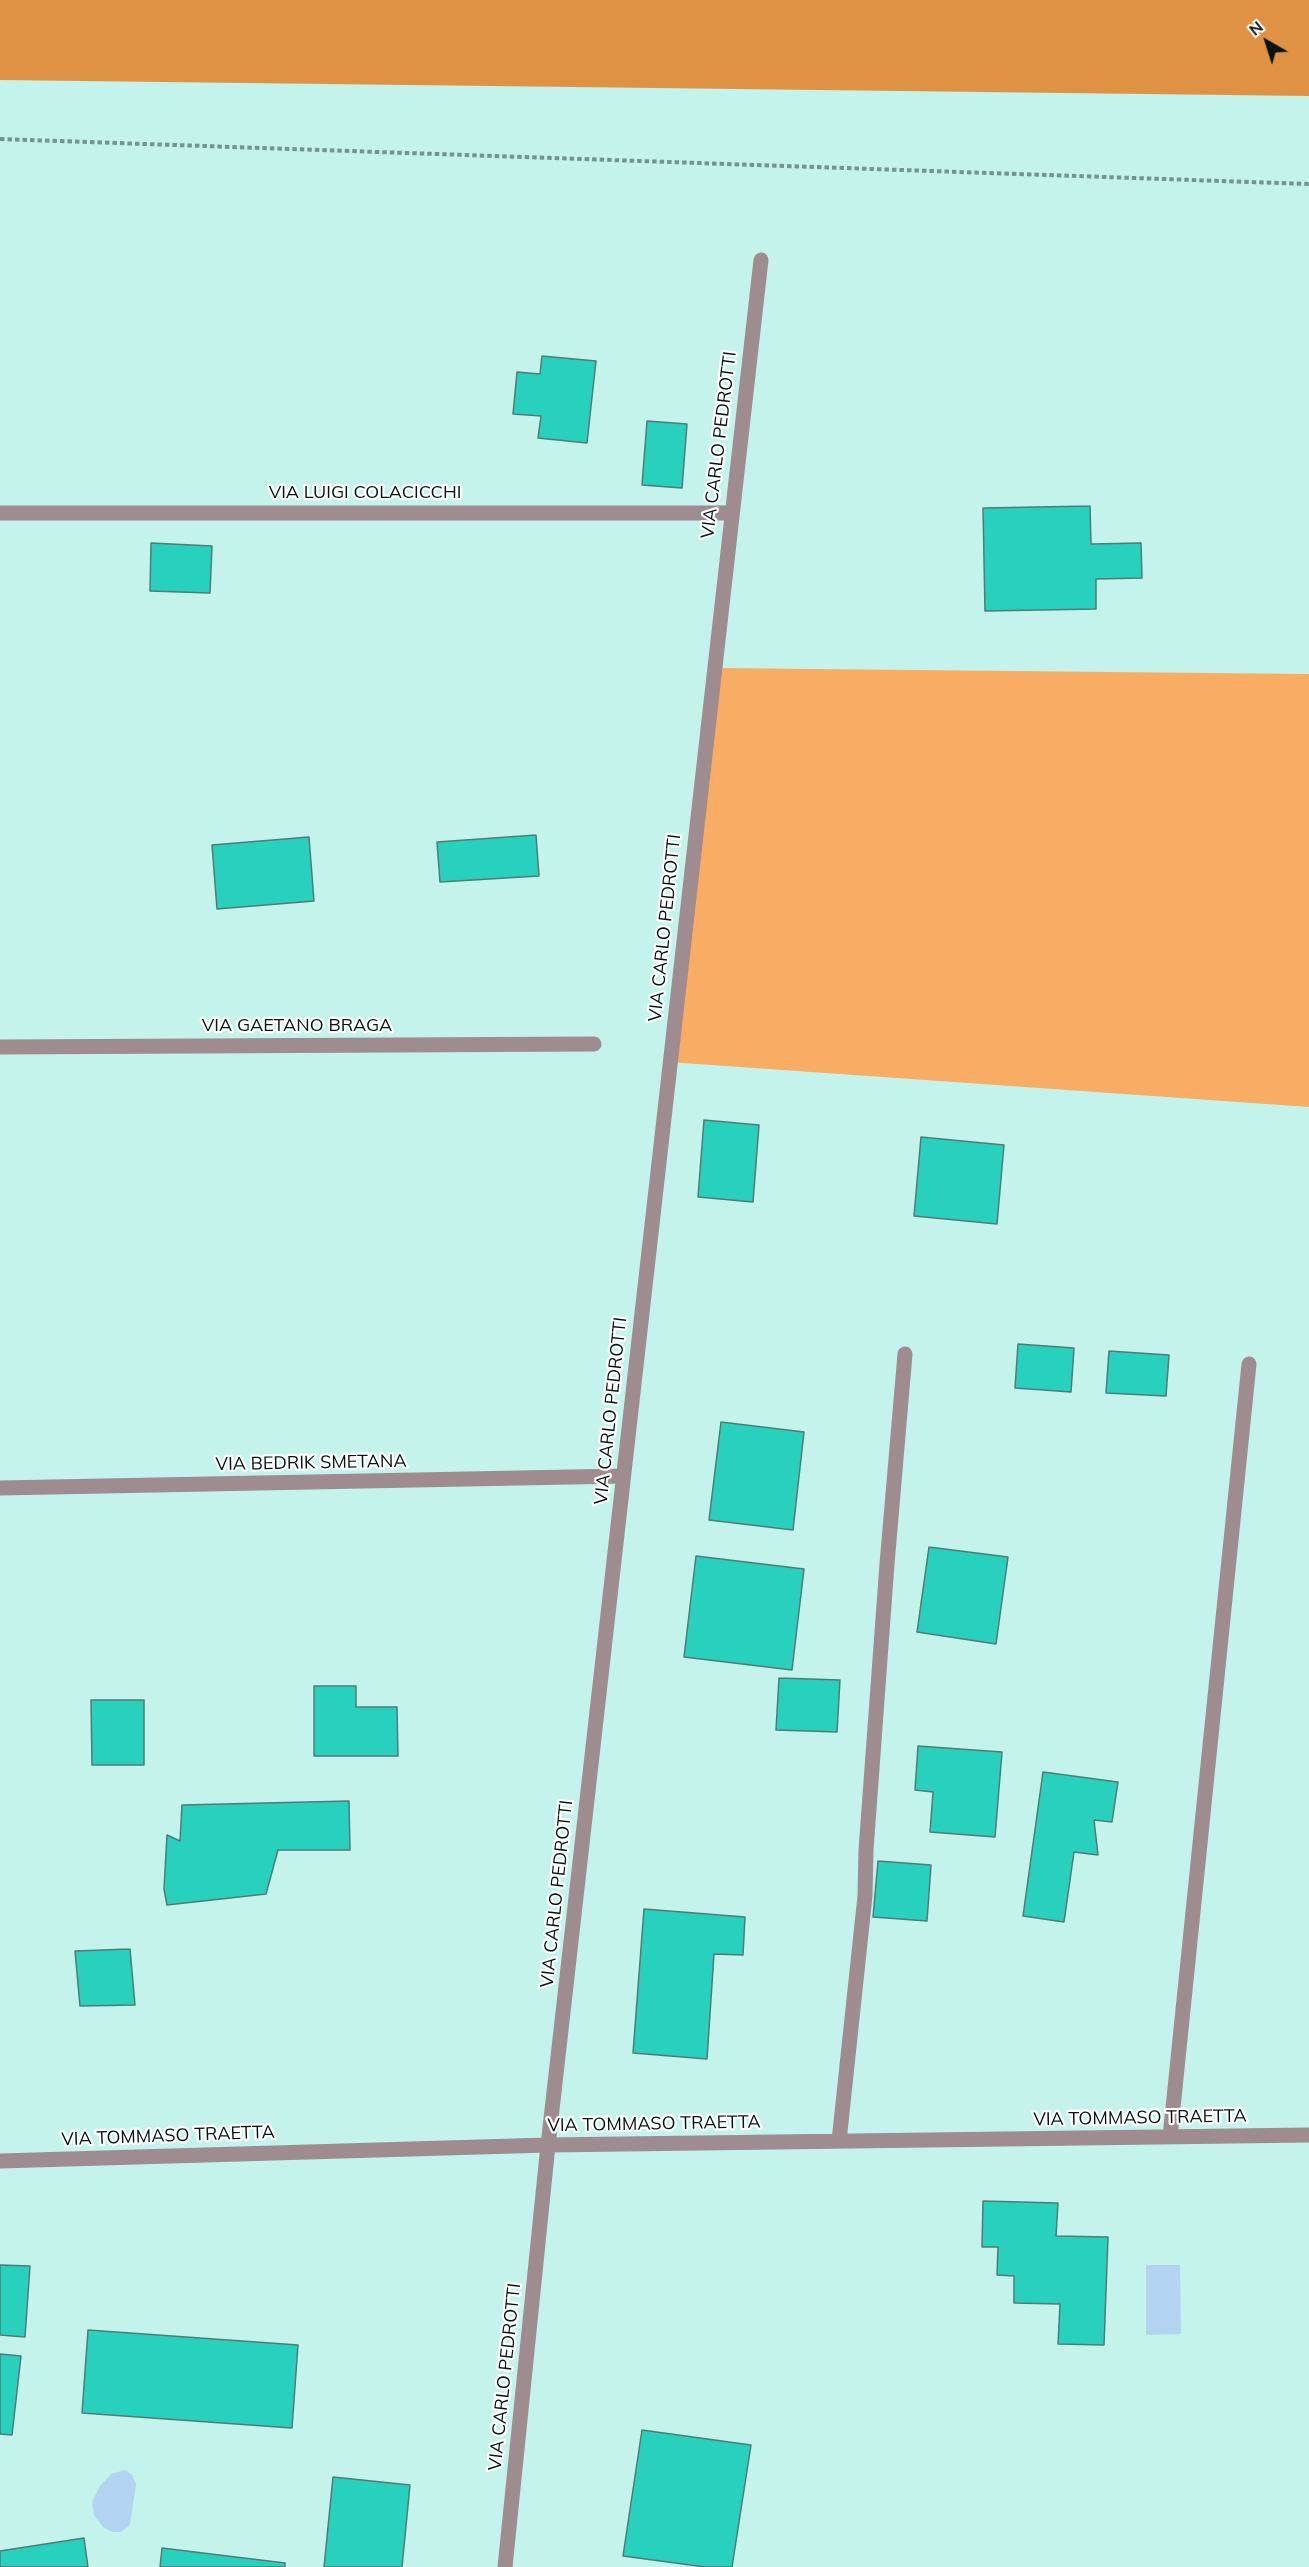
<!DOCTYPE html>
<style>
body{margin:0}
#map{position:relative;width:1309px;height:2567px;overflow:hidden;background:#c3f3ea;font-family:Mulish,sans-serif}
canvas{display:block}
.north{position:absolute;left:1237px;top:12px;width:60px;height:60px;-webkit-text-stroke:4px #fff;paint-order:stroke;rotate:321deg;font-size:16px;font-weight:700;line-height:24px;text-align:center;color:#031411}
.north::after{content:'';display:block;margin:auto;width:21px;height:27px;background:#031411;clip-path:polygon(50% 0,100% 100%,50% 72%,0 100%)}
</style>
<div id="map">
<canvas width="1309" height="2567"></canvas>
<div class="north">N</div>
</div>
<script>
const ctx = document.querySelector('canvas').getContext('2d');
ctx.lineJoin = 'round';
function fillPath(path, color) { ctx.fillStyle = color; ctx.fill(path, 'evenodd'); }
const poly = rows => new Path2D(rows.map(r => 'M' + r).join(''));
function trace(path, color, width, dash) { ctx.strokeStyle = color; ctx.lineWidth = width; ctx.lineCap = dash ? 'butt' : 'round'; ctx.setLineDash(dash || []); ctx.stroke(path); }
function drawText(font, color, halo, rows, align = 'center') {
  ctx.font = font + ' Mulish,sans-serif'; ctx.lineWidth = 4.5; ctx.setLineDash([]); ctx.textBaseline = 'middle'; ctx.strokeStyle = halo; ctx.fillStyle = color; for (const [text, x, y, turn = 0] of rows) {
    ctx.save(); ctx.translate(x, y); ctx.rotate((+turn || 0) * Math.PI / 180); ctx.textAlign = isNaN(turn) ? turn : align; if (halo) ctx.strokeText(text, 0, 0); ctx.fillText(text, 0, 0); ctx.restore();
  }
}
fillPath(poly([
 [714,668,1309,674,1309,1107,669,1062]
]), '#f9ad64');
fillPath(poly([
 [0,0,1309,0,1309,96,0,80]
]), '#e09244');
fillPath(poly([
 [1146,2265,1180,2265,1181,2334,1146,2335],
 [125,2470,132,2475,136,2484,130,2525,121,2532,112,2532,103,2527,94,2515,92,2502,100,2486,111,2474]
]), '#b2d4f0');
const building = poly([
 [542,356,596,361,587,443,538,438,541,416,513,414,517,372,540,374,542,356],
 [647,421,687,424,682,488,642,485,647,421],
 [1090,506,1091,544,1141,543,1142,578,1096,579,1096,609,985,611,983,508,1090,506],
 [151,543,212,546,210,593,150,591,151,543],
 [536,835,539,876,440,882,437,842,536,835],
 [309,837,314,901,217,909,212,845,309,837],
 [704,1120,759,1125,753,1202,698,1197,704,1120],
 [921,1137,1004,1145,997,1224,914,1216,921,1137],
 [1018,1344,1074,1348,1071,1392,1015,1388,1018,1344],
 [1109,1351,1169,1355,1166,1396,1106,1393,1109,1351],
 [721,1422,804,1432,793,1530,709,1520,721,1422],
 [929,1547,1008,1557,996,1644,917,1632,929,1547],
 [696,1556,804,1569,792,1670,684,1657,696,1556],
 [779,1678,840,1680,837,1732,776,1730,779,1678],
 [314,1686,356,1686,356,1707,397,1707,398,1756,314,1756,314,1686],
 [91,1700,144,1700,144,1765,92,1765,91,1700],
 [918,1746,1002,1752,995,1837,930,1832,933,1792,915,1790,918,1746],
 [1043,1772,1118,1782,1112,1822,1094,1820,1098,1855,1074,1852,1064,1922,1023,1916,1043,1772],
 [349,1801,350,1850,278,1850,266,1894,167,1905,164,1889,167,1835,180,1841,182,1805,349,1801],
 [878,1861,931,1865,927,1921,873,1917,878,1861],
 [644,1909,745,1917,743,1955,714,1954,707,2059,633,2053,644,1909],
 [130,1949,135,2005,80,2006,75,1951,130,1949],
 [983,2201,1058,2203,1056,2236,1108,2237,1104,2345,1058,2344,1060,2304,1014,2303,1014,2276,997,2275,998,2247,982,2247,983,2201],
 [0,2265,30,2266,25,2337,0,2335,0,2265],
 [88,2330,298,2345,292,2428,82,2413,88,2330],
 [0,2354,21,2356,12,2435,0,2434,0,2354],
 [642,2430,751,2445,732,2567,705,2567,623,2556,642,2430],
 [333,2477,410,2485,402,2567,324,2567,333,2477],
 [84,2538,88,2567,0,2567,0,2551,84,2538],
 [162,2548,285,2563,285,2567,160,2567,162,2548]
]);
fillPath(building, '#27d1be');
trace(building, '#507c75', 1.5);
trace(poly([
 [0,139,1309,184]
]), '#72958f', 4, [4.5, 3]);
trace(poly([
 [0,513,731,513],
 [0,1047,594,1044],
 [0,1488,623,1476],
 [1170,2137,1249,1364],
 [839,2141,865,1896,866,1850,887,1564,905,1354],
 [0,2161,548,2145,1309,2135],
 [505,2567,548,2145,761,260]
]), '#9e8c90', 15);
drawText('18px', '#031411', '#fff', [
 ["VIA CARLO PEDROTTI",719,445,-83],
 ["VIA LUIGI COLACICCHI",365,493],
 ["VIA CARLO PEDROTTI",665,928,-84],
 ["VIA GAETANO BRAGA",297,1026],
 ["VIA CARLO PEDROTTI",611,1411,-84],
 ["VIA BEDRIK SMETANA",311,1463,-1],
 ["VIA CARLO PEDROTTI",557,1894,-84],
 ["VIA TOMMASO TRAETTA",1140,2118,-1],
 ["VIA TOMMASO TRAETTA",654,2124,-1],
 ["VIA TOMMASO TRAETTA",168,2136,-2],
 ["VIA CARLO PEDROTTI",505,2377,-84]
]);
</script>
